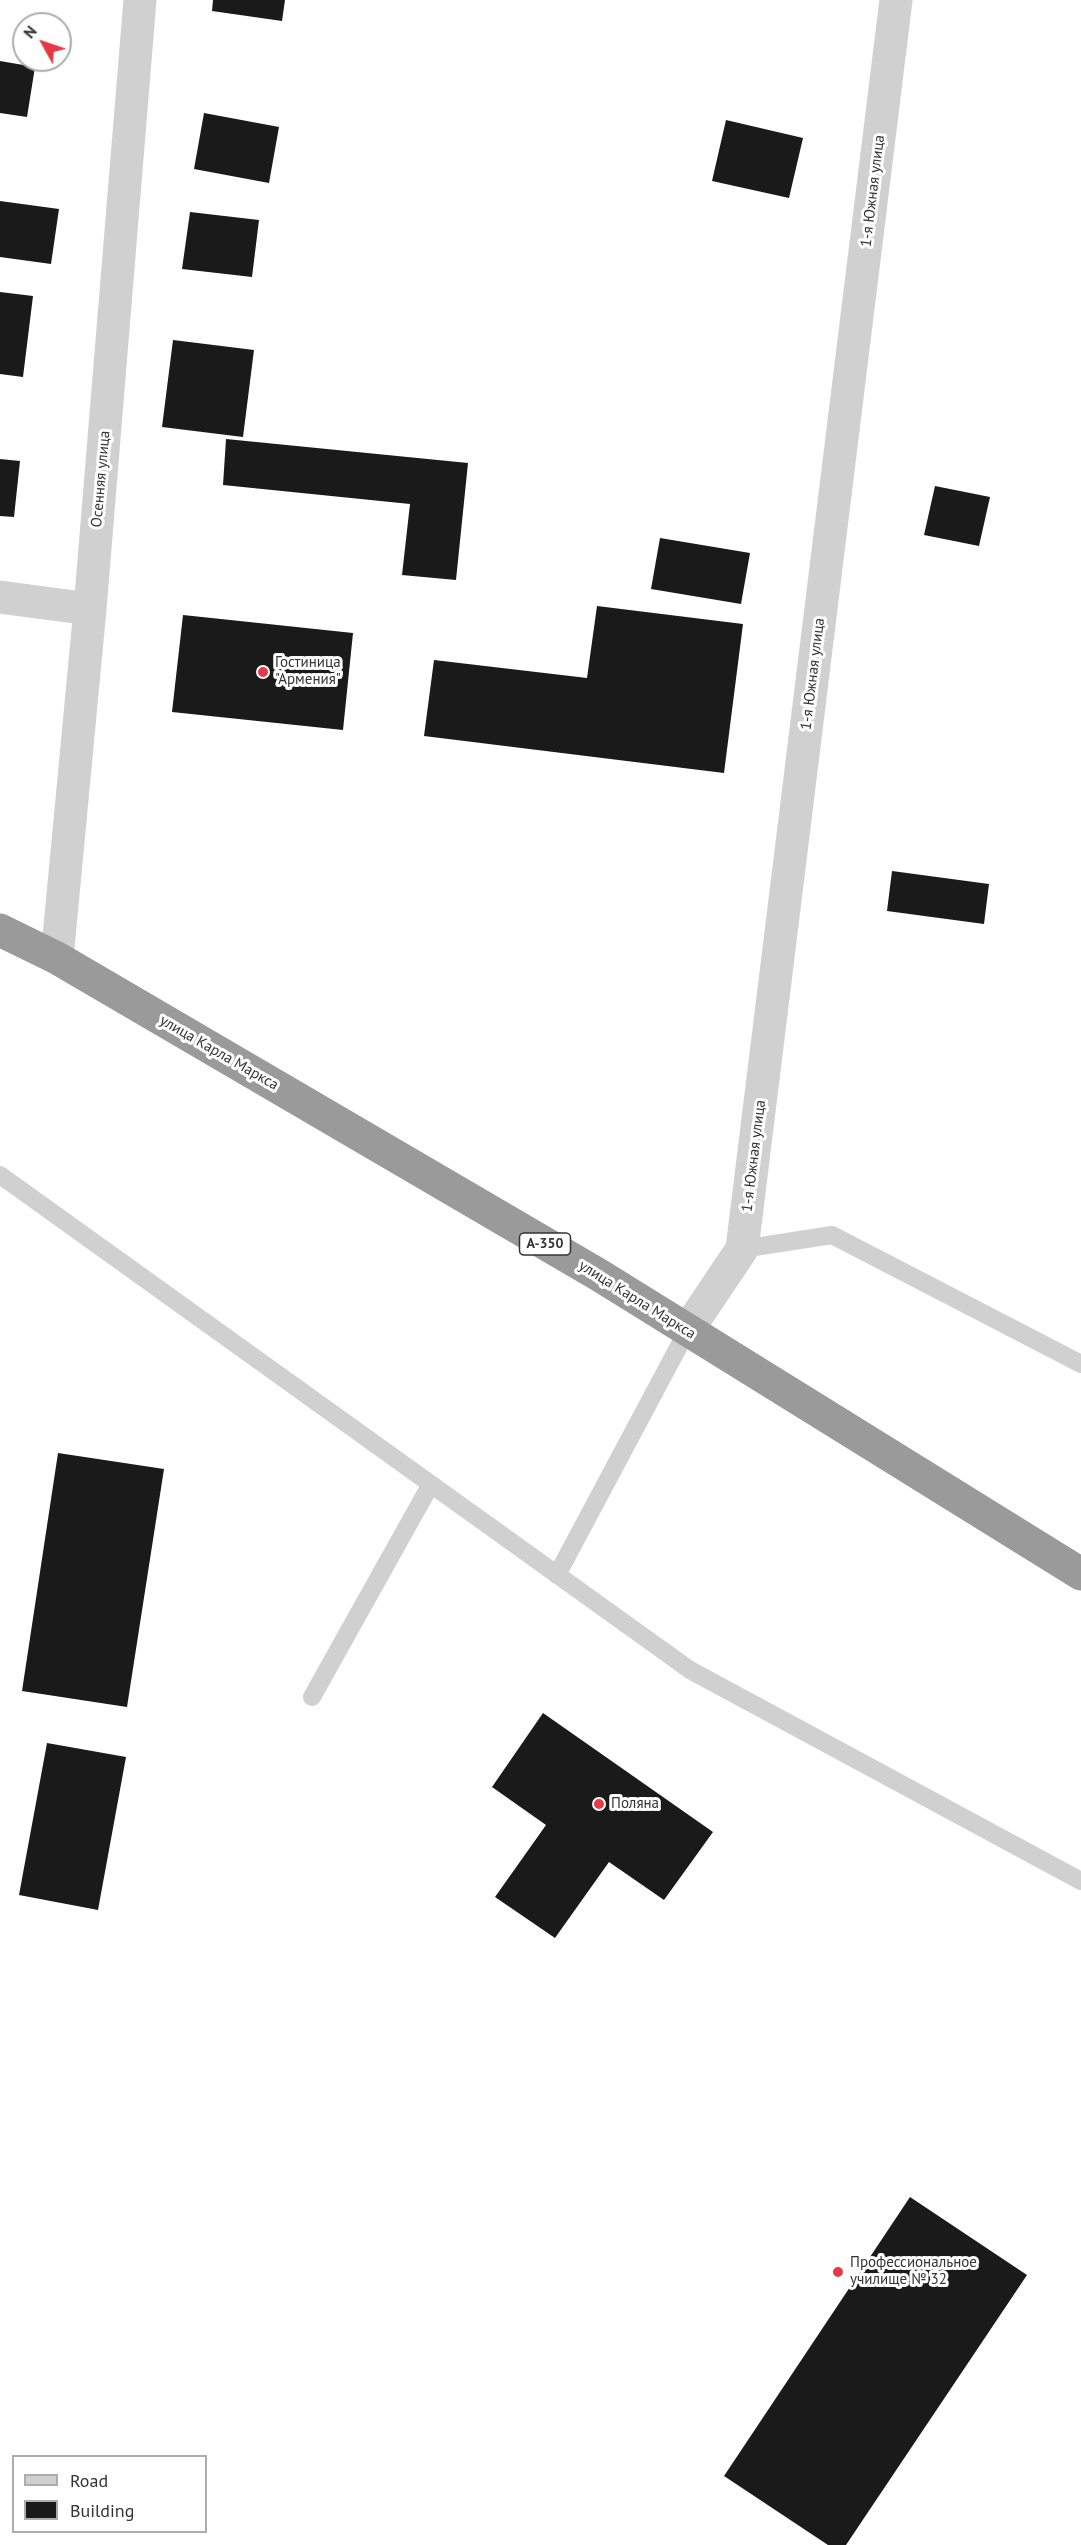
<!DOCTYPE html>
<meta charset="utf-8">
<style>
body{margin:0}
#map{position:relative;width:1081px;height:2545px;overflow:hidden;background:#fff;font-family:"PT Sans",sans-serif}
canvas{display:block}
.legend{position:absolute;left:12px;top:2455px;width:195px;height:78px;box-sizing:border-box;background:#fff;border:2px solid #adadad;margin:0;padding:8px 10px;list-style:none;font-size:18px;color:#333}
.legend li{display:flex;align-items:center;gap:12px;height:30px}
.legend b{width:30px;border:2px solid #adadad}
.north{position:absolute;left:12px;top:12px;width:60px;height:60px;box-sizing:border-box;background:#fff;border:2px solid #adadad;border-radius:50%;rotate:310deg;font-size:16px;font-weight:700;line-height:24px;text-align:center;color:#333}
.north::after{content:'';display:block;margin:auto;width:21px;height:27px;background:#e63946;clip-path:polygon(50% 0,100% 100%,50% 72%,0 100%)}
</style>
<div id="map">
<canvas width="1081" height="2545"></canvas>
<ul class="legend">
<li><b style="height:8px;background:#d0d0d0"></b>Road</li>
<li><b style="height:16px;background:#1a1a1a"></b>Building</li>
</ul>
<div class="north">N</div>
</div>
<script>
const ctx = document.querySelector('canvas').getContext('2d');
ctx.lineJoin = 'round';
function fillPath(path, color) { ctx.fillStyle = color; ctx.fill(path, 'evenodd'); }
const poly = rows => new Path2D(rows.map(r => 'M' + r).join(''));
function trace(path, color, width, dash) { ctx.strokeStyle = color; ctx.lineWidth = width; ctx.lineCap = dash ? 'butt' : 'round'; ctx.setLineDash(dash || []); ctx.stroke(path); }
function drawText(font, color, halo, rows, align = 'center') {
  ctx.font = font + ' "PT Sans",sans-serif'; ctx.lineWidth = 6; ctx.setLineDash([]); ctx.textBaseline = 'middle'; ctx.strokeStyle = halo; ctx.fillStyle = color; for (const [text, x, y, turn = 0] of rows) {
    ctx.save(); ctx.translate(x, y); ctx.rotate((+turn || 0) * Math.PI / 180); ctx.textAlign = isNaN(turn) ? turn : align; if (halo) ctx.strokeText(text, 0, 0); ctx.fillText(text, 0, 0); ctx.restore();
  }
}
fillPath(poly([
 [213,0,285,0,282,21,212,11],
 [0,61,35,67,27,117,0,113],
 [204,113,279,127,269,183,194,169],
 [726,120,803,138,789,198,712,181],
 [0,201,59,209,51,264,0,257],
 [190,212,259,220,252,277,182,269],
 [0,292,33,296,23,377,0,374],
 [173,340,254,350,243,437,162,427],
 [226,439,468,463,456,580,402,575,410,504,223,485],
 [0,459,20,461,14,517,0,516],
 [935,486,990,497,979,546,924,535],
 [660,538,750,553,741,604,651,589],
 [597,606,743,624,724,773,424,736,434,660,587,678],
 [183,615,353,633,343,730,172,712],
 [892,871,989,884,984,924,887,911],
 [58,1453,164,1469,127,1707,22,1691],
 [543,1713,713,1832,664,1900,609,1862,555,1938,495,1897,546,1825,492,1787],
 [47,1743,126,1757,98,1910,19,1895],
 [910,2197,1027,2275,846,2545,828,2545,724,2476]
]), '#1a1a1a');
trace(poly([
 [0,1175,690,1670,1081,1881],
 [742,1249,832,1235,1081,1364],
 [557,1575,687,1331],
 [312,1697,431,1484]
]), '#d0d0d0', 18);
trace(poly([
 [0,597,90,609],
 [57,958,90,609,140,0],
 [687,1331,742,1249,896,0]
]), '#d0d0d0', 33);
trace(poly([
 [0,930,57,958,599,1275,1081,1574]
]), '#9a9a9a', 33);
for (const [x, y, r, color] of [
 [263,672,6,"#e63946"],
 [599,1804,6,"#e63946"],
 [838,2272,6,"#e63946"]
]) { const dot = new Path2D(); dot.arc(x, y, r, 0, 2 * Math.PI); ctx.fillStyle = color; ctx.fill(dot); trace(dot, '#fff', 2); }
for (const [x, y, w] of [
 [545,1244,51]
]) { const box = new Path2D(); box.roundRect(x - w / 2, y - 11, w, 22, 4.5); ctx.fillStyle = '#fff'; ctx.fill(box); trace(box, '#333', 1.5); }
drawText('bold 14px', '#333', null, [
 ["А-350",545,1244]
]);
drawText('15px', '#333', '#fff', [
 ["1-я Южная улица",873,191,-83],
 ["Осенняя улица",101,479,-85],
 ["1-я Южная улица",813,674,-83],
 ["улица Карла Маркса",219,1053,30],
 ["1-я Южная улица",754,1156,-83],
 ["улица Карла Маркса",637,1300,32]
]);
drawText('15px', '#333', '#fff', [
 ["Гостиница",275,663],
 ["\"Армения\"",275,680],
 ["Поляна",611,1804],
 ["Профессиональное",850,2263],
 ["училище № 32",850,2280]
], 'left');
</script>
